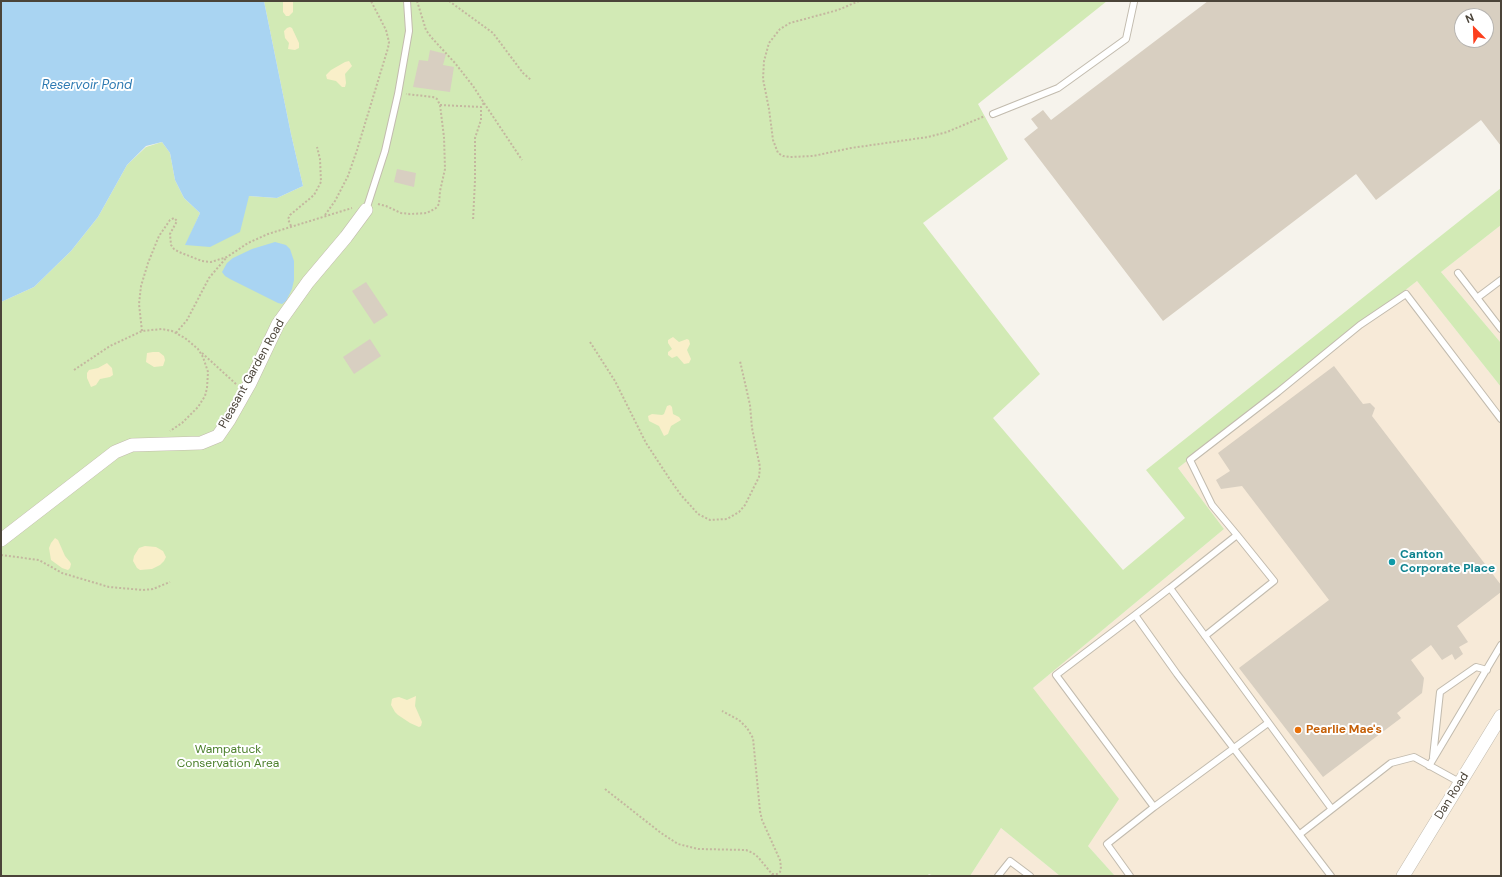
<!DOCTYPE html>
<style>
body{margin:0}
#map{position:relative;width:1502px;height:877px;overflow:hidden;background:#f6f3ec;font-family:"DM Sans",sans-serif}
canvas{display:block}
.frame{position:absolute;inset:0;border:2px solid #4b4439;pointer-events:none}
.north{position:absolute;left:1454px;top:8px;width:40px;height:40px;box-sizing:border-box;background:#fff;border:1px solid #b7b4b0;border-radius:50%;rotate:337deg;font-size:11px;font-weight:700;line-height:16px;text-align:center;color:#4b4439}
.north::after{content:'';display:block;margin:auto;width:14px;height:18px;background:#fc3f1d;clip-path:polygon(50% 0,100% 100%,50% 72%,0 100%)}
</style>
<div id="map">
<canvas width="1502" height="877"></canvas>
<div class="frame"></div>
<div class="north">N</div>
</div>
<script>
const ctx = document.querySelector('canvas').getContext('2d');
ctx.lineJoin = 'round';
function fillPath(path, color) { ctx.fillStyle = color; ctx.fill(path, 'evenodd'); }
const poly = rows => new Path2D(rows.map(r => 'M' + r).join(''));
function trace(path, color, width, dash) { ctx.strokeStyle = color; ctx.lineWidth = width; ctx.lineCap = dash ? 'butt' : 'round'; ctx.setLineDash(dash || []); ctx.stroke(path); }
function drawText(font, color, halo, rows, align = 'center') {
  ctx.font = font + ' "DM Sans",sans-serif'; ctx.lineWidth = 4; ctx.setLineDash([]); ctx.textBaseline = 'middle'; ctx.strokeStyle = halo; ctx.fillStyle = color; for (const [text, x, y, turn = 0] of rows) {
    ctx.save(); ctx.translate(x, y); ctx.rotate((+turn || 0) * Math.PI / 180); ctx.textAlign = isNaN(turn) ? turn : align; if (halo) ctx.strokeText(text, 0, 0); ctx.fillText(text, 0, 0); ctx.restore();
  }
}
fillPath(poly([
 [1501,225,1501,343,1441,272],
 [1417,281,1501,387,1501,876,1115,876,1088,846,1033,688,1224,529,1178,468],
 [1001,828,1060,876,970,876]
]), '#f7ead8');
fillPath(poly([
 [264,1,1107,1,978,104,1008,159,923,223,1040,374,993,418,1123,570,1185,518,1146,470,1501,188,1501,225,1441,272,1501,343,1501,387,1417,281,1178,468,1224,529,1033,688,1119,799,1088,846,1115,876,1060,876,1001,828,970,876,934,876,929,874,927,876,1,876,1,302,34,287,71,251,98,217,127,165,146,147,162,142,170,153,175,180,184,198,200,213,186,245,249,196,277,198,303,186,291,134]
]), '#d2eab5');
fillPath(poly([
 [283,1,293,1,293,12,289,16,286,16,283,12],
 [290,27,292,28,299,43,299,48,295,50,288,49,289,43,285,38,284,31,287,28],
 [349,61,352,66,345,74,346,83,345,87,342,87,336,81,327,79,326,75,331,70,345,62],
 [673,337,679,342,687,339,689,340,690,344,687,350,691,359,689,363,684,364,677,356,672,358,668,355,668,352,672,349,668,343,668,340],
 [153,352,159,352,164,356,165,360,163,366,154,367,146,362,147,353],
 [107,363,112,368,113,375,110,377,100,379,96,385,91,387,87,378,87,373,89,370,98,368],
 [670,405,672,407,673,414,679,417,681,420,671,426,668,434,664,436,659,426,649,421,648,416,652,414,662,415,664,414,667,406],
 [55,538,58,540,65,556,70,562,71,564,70,568,68,570,62,568,51,560,49,548,51,543],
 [145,546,156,547,163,551,166,557,164,561,160,565,152,569,140,570,137,568,133,561,134,556,139,548],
 [416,696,415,706,422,722,421,726,419,727,410,723,398,715,395,712,391,705,392,699,394,698,399,697,407,700]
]), '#f9efc9');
fillPath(poly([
 [1,1,264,1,291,134,303,186,277,198,249,196,240,232,210,247,185,245,200,213,184,198,175,180,170,153,162,142,146,146,127,165,98,217,71,251,34,287,1,302],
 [275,242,286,245,290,249,294,261,294,280,292,289,286,301,282,304,278,303,230,279,225,276,222,272,227,263,233,258,252,249]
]), '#a9d4f2');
fillPath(poly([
 [1208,1,1501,1,1501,146,1481,120,1376,200,1356,174,1163,321,1024,139,1038,128,1031,119,1043,110,1051,120],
 [1462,16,1486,16,1486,40,1462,40],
 [430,50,446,54,443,65,454,67,450,92,413,87,419,60,428,61],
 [397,169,416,173,414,187,394,182],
 [366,282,388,315,374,324,352,291],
 [370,339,381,356,354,374,343,357],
 [1334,366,1363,404,1370,403,1375,408,1372,416,1501,585,1501,592,1457,626,1468,642,1459,647,1463,654,1455,660,1452,654,1442,660,1431,645,1411,660,1424,678,1422,693,1397,713,1401,718,1323,777,1239,668,1329,600,1242,486,1221,489,1216,480,1230,471,1218,453]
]), '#d8cfc1');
const service = poly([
 [993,114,1058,88,1126,39,1134,2],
 [366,210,385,151,398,94,409,31,407,1],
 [1458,273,1501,329],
 [1477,298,1501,280],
 [1237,535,1212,505,1190,460,1278,392,1360,325,1406,294,1501,419],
 [1170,588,1237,535,1274,581,1205,636],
 [1135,615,1170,588,1331,808],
 [1433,757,1440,692,1476,667,1487,670],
 [1429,766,1501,645],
 [1154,807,1268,723],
 [1300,834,1391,763,1414,757,1461,783],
 [998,876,1010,861,1030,876],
 [1130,876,1107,844,1154,807,1056,675,1135,615,1177,674,1331,876]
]);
const minor = poly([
 [1,540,115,452,132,445,201,443,218,436,229,420,250,383,278,324,308,282,346,237,366,210],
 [1403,876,1501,716]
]);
trace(service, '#c2bbae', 8);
trace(minor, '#c2bbae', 14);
trace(poly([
 [417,1,426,30,431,37,455,63,473,86,484,103,481,107],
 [449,1,493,33,523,73,531,80],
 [859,1,838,10,790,23,780,29,769,43,764,61,763,79,769,109,773,140,778,153,783,156,790,157,813,156,851,148,928,137,947,132,985,116],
 [484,103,522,160],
 [440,105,481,107,481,120,475,138,475,180,473,221],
 [378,204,386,206,401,213,410,214,427,213,436,208,439,204,440,191,445,169,444,137,440,105,437,99,433,97,406,94],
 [325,215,335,201,348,176,357,150,388,48,389,42,386,30,371,1],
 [291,226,288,219,290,215,314,195,321,182,320,159,317,147],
 [142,331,139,304,141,286,148,263,159,236,170,220,174,218,177,221,170,234,171,245,174,249,179,252,202,261,211,262,227,257,248,243,268,234,352,208],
 [176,333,187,320,209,278,226,258],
 [590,342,615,381,646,443,671,481,681,495,698,514,710,520,727,519,739,512,745,505,759,477,760,467,752,428,750,405,740,361],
 [202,353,236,384],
 [74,370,110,346,142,331,162,329,172,331,185,338,198,349,203,357,208,372,207,388,205,396,198,407,182,423,170,431],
 [1,555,39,560,62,573,109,587,143,590,153,589,170,582],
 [605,789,661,833,678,844,698,849,746,850,753,853,758,857,772,874,777,874,780,872,781,867,780,860,762,820,760,811,753,738,747,728,739,720,722,711]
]), '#c4b79f', 2, [2, 2]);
trace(service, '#fff', 6);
trace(minor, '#fff', 13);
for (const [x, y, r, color] of [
 [1392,562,4,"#0f9aa8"],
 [1298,730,4,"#e8710a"]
]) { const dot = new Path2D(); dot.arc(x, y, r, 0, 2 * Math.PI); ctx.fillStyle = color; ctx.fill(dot); trace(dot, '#fff', 1.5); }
drawText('12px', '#4b4439', '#fff', [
 ["Pleasant Garden Road",252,374,-61],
 ["Dan Road",1452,796,-58]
]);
drawText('bold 12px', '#0d838f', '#fff', [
 ["Canton",1400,555],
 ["Corporate Place",1400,569]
], 'left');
drawText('bold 12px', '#c56008', '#fff', [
 ["Pearlie Mae's",1306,730]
], 'left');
drawText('12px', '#4a7f2a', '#fff', [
 ["Wampatuck",228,750],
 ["Conservation Area",228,764]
]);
drawText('italic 13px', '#2e7ab2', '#fff', [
 ["Reservoir Pond",87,86]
]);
</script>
